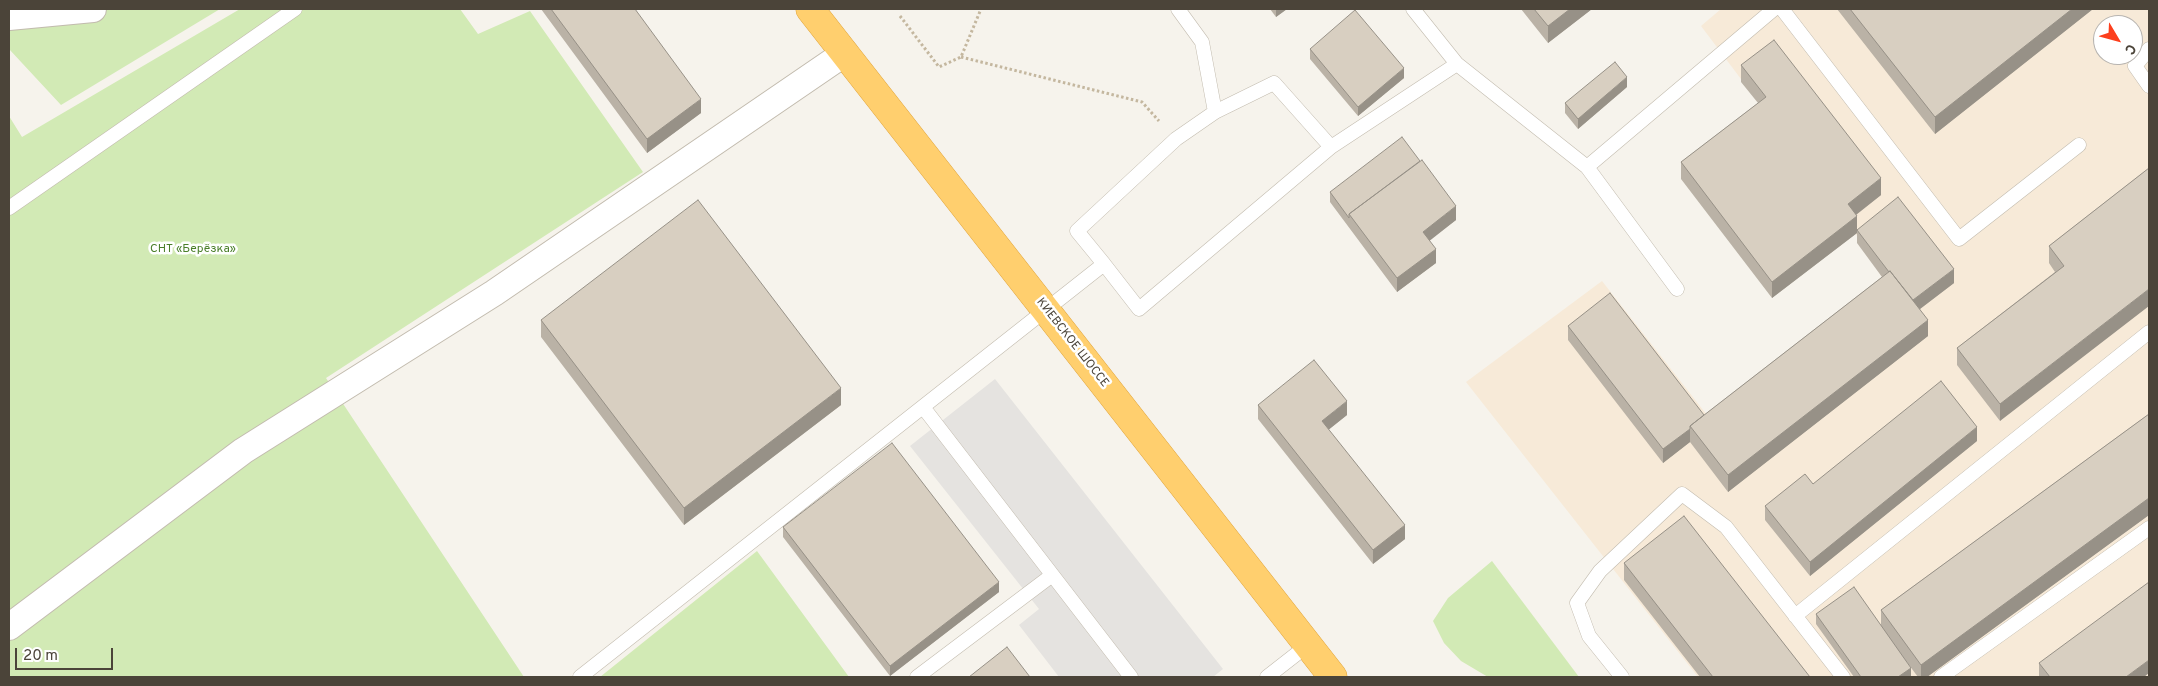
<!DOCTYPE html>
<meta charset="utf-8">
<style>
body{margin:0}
#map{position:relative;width:2158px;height:686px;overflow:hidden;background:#f6f3ec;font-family:Overpass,sans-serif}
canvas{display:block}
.frame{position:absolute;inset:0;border:10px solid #4b4439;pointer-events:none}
.north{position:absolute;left:2093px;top:15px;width:50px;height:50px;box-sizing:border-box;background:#fff;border:1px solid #b7b4b0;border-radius:50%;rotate:127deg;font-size:14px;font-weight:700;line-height:20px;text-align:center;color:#4b4439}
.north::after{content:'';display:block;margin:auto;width:18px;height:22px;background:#fc3f1d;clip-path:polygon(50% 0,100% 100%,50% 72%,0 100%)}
.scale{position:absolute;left:15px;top:648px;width:98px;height:22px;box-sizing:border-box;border:2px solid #4b4439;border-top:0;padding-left:6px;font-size:15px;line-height:18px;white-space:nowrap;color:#4b4439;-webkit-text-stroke:4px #fff;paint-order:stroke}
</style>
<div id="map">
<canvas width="2158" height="686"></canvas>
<div class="frame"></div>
<div class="north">С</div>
<div class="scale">20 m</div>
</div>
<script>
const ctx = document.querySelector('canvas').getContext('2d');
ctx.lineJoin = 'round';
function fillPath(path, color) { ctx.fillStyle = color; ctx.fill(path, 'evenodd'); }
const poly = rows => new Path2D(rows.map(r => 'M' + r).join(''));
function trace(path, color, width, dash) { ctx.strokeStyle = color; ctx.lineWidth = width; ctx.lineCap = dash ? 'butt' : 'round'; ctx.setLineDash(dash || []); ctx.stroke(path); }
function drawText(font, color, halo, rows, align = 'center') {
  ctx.font = font + ' Overpass,sans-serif'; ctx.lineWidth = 5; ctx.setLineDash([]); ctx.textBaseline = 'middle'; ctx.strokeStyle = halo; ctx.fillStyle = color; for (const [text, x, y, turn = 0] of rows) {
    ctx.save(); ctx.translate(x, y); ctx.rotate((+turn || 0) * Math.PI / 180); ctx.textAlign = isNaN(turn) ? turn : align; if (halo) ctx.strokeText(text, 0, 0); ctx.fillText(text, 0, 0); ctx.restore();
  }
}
fillPath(poly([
 [1721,9,2149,9,2149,677,1698,677,1466,382,1602,281,1707,415,1883,279,1848,221,1701,26],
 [2103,25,2133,25,2133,55,2103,55]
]), '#f7ead8');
fillPath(poly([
 [9,9,220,9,61,105,9,49],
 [240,9,460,9,478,34,530,11,643,172,326,378,524,677,9,677,9,116,22,137],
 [757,551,849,677,600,677],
 [1492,561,1579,677,1488,677,1461,661,1444,643,1433,621,1448,598]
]), '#d2eab5');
fillPath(poly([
 [995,379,1223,669,1213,677,1059,677,1019,625,1039,609,910,446]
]), '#e5e3e0');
const lane = poly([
 [1178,9,1202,42,1215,112],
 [1413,9,1457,64,1587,167],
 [1782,9,1959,239,2079,145],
 [2149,49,2135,66,2149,86],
 [1331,147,1457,64],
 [9,208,295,9],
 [1677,289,1587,167,1774,9],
 [923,407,1131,677],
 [1795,616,2149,332],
 [580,677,1104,264,1139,309,1331,147,1274,83,1215,112,1176,139,1077,231,1104,264],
 [917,677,1051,576],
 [1267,677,1308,645],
 [1622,677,1589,636,1577,603,1600,571,1682,494,1726,527,1843,677],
 [1941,677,2149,528]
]);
const street = poly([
 [9,17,93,9],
 [9,627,243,451,494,293,845,53]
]);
const highway = poly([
 [810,9,1333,677]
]);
trace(lane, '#c2bbae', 15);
trace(street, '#c2bbae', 28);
trace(highway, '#e0a43c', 29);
trace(poly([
 [900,16,939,67,961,57,981,9],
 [961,57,1142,102,1159,121]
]), '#c4b79f', 3, [2.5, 2.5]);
trace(lane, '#fff', 14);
trace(street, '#fff', 26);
trace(highway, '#ffcf6e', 28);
fillPath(poly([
 [541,9,635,9,701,113,647,153],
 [1270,9,1287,9,1276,17],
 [1521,9,1592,9,1548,43],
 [1837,9,2093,9,1935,134],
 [1310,49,1404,78,1358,116,1310,59],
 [1741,65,1881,195,1856,215,1857,229,1954,283,1920,309,1928,336,1728,492,1690,442,1663,463,1568,340,1568,326,1704,415,1882,277,1857,243,1857,233,1772,298,1681,179,1681,162,1758,103,1741,82],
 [1627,87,1578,129,1565,113,1565,103],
 [2149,168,2000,421,1957,365,1957,348,2055,272,2049,263,2049,246],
 [1330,192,1456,220,1429,240,1436,263,1397,292,1330,202],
 [541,320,841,405,684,525,541,337],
 [1258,405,1347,415,1328,430,1405,539,1373,564,1258,419],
 [2149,414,2149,515,1927,677,1918,677,1906,661,1911,677,1854,677,1816,624,1816,614,1881,626,1881,610],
 [1977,441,1810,576,1765,520,1765,506,1813,484],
 [783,527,999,592,890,676,783,537],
 [1624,563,1810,677,1700,677,1624,580],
 [2039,663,2144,677,2039,677]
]), '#bab2a6');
fillPath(poly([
 [1276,9,1287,9,1276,17],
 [1570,9,1592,9,1548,43,1548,26],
 [2072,9,2093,9,1935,134,1935,117],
 [1404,68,1404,78,1358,116,1358,107],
 [1627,77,1627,87,1578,129,1578,119],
 [701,99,701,113,647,153,647,139],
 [1881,178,1881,195,1848,221,1848,204],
 [1456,206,1456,220,1423,246,1423,232],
 [1857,216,1857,233,1772,298,1772,282],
 [1436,249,1436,263,1397,292,1397,278],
 [1954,269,1954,283,1912,315,1912,301],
 [2149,289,2149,306,2000,421,2000,404],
 [1928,320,1928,336,1728,492,1728,475],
 [841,388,841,405,684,525,684,508],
 [1347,401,1347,415,1322,435,1322,421],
 [1977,427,1977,441,1810,576,1810,562],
 [1690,429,1690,442,1663,463,1663,449],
 [2149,498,2149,515,1927,677,1921,677,1921,665],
 [1405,525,1405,539,1373,564,1373,550],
 [999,582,999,592,890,676,890,666],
 [2149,660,2149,673,2144,677,2126,677],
 [1911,668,1911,677,1898,677]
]), '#979187');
const building = poly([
 [551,9,635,9,701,99,647,139,551,9],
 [1534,9,1570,9,1548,26,1534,9],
 [1850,9,2072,9,1935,117,1850,9],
 [1355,10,1404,68,1358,107,1310,49,1355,10],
 [1774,40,1881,178,1848,204,1857,216,1772,282,1681,162,1766,97,1741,65,1774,40],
 [1615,62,1627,77,1578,119,1565,103,1615,62],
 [1402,137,1420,161,1349,214,1349,218,1330,192,1402,137],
 [1422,160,1456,206,1423,232,1436,249,1397,278,1349,214,1422,160],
 [2149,168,2149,289,2000,404,1957,348,2064,266,2049,246,2149,168],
 [1898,197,1954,269,1913,300,1890,271,1889,272,1857,230,1898,197],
 [698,200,841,388,684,508,541,320,698,200],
 [1890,271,1928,320,1728,475,1690,426,1890,271],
 [1610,293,1704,415,1690,426,1690,429,1663,449,1568,326,1610,293],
 [1314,360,1347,401,1322,421,1405,525,1373,550,1258,405,1314,360],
 [1941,381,1977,427,1810,562,1765,506,1805,474,1813,484,1941,381],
 [2149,414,2149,498,1921,665,1881,610,2149,414],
 [892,443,999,582,890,666,783,527,892,443],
 [1684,516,1810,677,1713,677,1624,563,1684,516],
 [2149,582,2149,660,2126,677,2050,677,2039,663,2149,582],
 [1854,587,1911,668,1898,677,1861,677,1816,614,1854,587],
 [1007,647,1030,677,969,677,1007,647]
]);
fillPath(building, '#d8cfc1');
trace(building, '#979187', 1);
drawText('12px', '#4a7f2a', '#fff', [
 ["СНТ «Берёзка»",193,250]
]);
drawText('12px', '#4b4439', '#fff', [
 ["КИЕВСКОЕ ШОССЕ",1072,343,52]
]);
</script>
